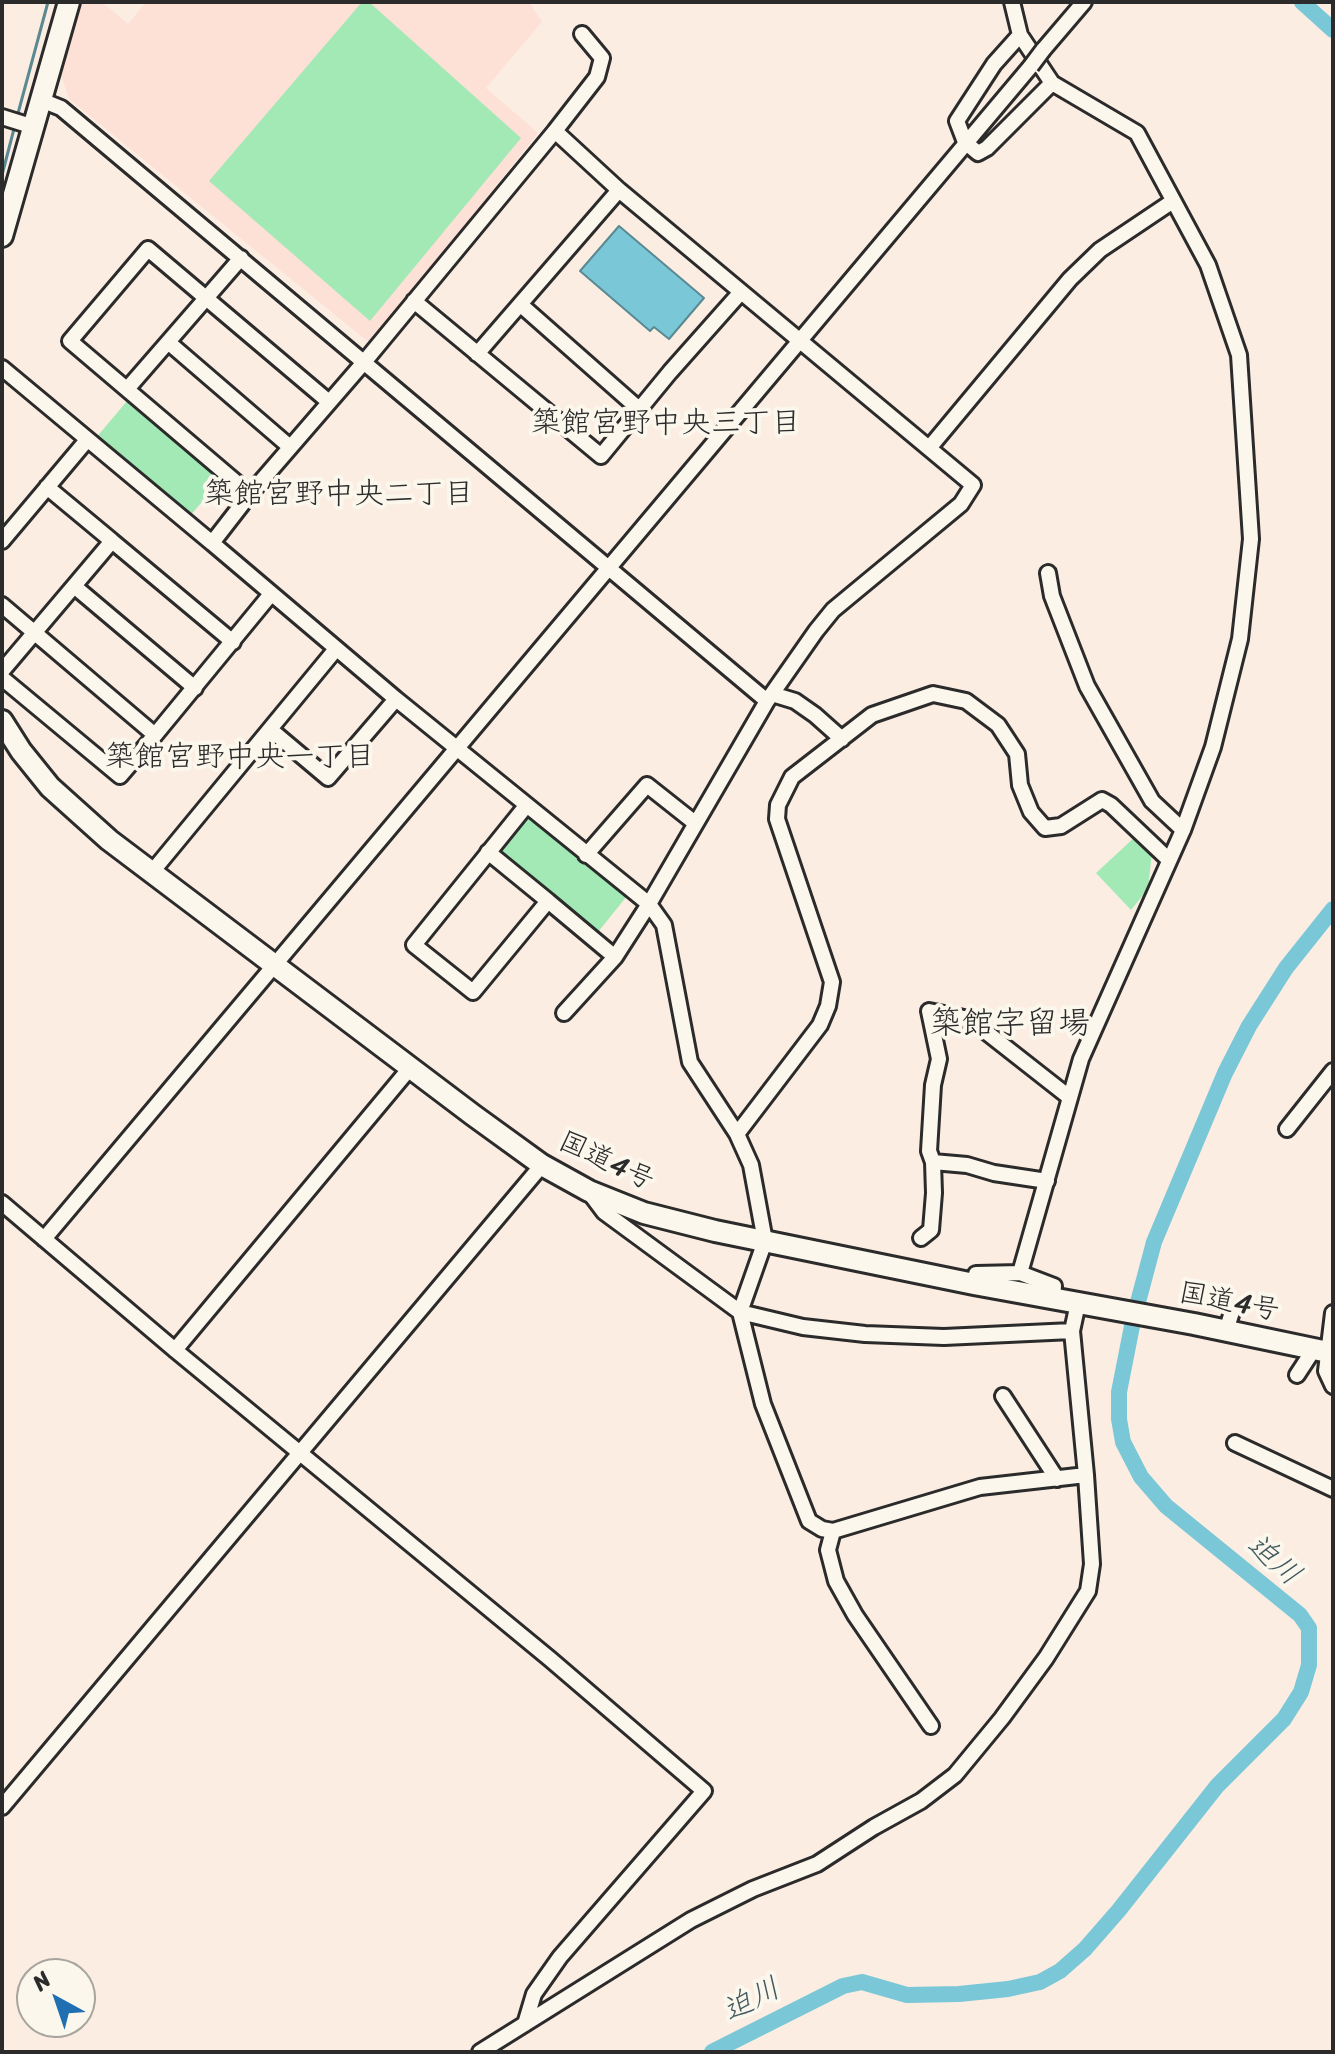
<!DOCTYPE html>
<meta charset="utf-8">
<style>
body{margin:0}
#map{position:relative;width:1335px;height:2054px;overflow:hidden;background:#fcede2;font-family:Sriracha,sans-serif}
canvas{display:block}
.frame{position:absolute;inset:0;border:4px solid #2b2b2b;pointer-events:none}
.north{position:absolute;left:16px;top:1958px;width:80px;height:80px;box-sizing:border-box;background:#fbf7ec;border:2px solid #a8a59f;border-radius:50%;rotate:320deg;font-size:22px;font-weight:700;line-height:32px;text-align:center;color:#2b2b2b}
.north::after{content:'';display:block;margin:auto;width:28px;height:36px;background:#1f6fb2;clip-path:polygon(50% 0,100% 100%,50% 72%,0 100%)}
</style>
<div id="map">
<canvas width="1335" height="2054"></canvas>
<div class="frame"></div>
<div class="north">N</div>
</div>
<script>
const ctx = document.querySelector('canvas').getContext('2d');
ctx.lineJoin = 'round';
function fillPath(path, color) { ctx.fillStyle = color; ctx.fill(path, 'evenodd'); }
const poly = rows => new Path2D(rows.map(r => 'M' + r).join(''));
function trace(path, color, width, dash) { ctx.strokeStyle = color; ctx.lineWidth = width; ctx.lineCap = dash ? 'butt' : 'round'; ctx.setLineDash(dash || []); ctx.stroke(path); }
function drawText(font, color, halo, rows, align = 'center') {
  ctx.font = font + ' Sriracha,"Klee One",sans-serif'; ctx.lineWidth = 8; ctx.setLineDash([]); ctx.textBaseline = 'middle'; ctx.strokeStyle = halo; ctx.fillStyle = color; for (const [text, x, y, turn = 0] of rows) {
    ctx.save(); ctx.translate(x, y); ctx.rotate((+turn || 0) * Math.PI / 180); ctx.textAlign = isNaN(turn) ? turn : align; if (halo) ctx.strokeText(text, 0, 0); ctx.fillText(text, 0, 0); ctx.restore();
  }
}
fillPath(poly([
 [80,2,102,2,128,24,146,2,529,2,542,22,486,88,538,133,371,344,69,99,61,75]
]), '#fde0d6');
fillPath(poly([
 [362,2,369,2,521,138,370,321,209,181],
 [127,401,221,480,189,517,95,439],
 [529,815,627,896,598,932,499,850],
 [1136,836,1152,852,1148,889,1131,910,1096,873]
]), '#a2e9b6');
const water = poly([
 [619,226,704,298,669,339,654,327,650,331,580,271,619,226]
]);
fillPath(water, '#79c7d7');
trace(water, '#5a8992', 2);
trace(poly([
 [17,117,48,2],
 [2,175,15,125]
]), '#5a8992', 3);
trace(poly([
 [1302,2,1333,30],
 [712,2052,843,1986,862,1982,907,1995,959,1994,1008,1989,1040,1982,1060,1971,1085,1949,1119,1910,1217,1786,1284,1719,1301,1692,1309,1665,1309,1628,1300,1615,1166,1506,1141,1477,1123,1442,1119,1419,1119,1392,1133,1321,1154,1242,1225,1073,1249,1026,1286,968,1333,909]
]), '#79c7d7', 16);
const minor = poly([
 [1012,2,1020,35,1052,83,1137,133,1208,265,1239,355,1251,539,1240,639,1213,747,1183,830,1081,1059,1020,1273,1054,1286,1053,1298],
 [1020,35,994,64,957,121,965,142,978,153,987,148,1052,83],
 [1043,50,1084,2],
 [41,100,61,108,767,701],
 [2,117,34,127],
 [555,131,597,77,602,58,582,34],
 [414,301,601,456,670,372,741,292],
 [521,305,640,410],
 [168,342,290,447],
 [477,354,619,190],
 [2,368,212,543],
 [128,388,241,258],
 [930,447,1070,279,1100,250,1173,201],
 [250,494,70,341,148,249,329,402],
 [2,541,87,440],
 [112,541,233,642],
 [1048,573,1052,596,1087,686,1152,801,1183,830],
 [74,586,195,688],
 [2,605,155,735,271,594],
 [2,671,112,541,47,487],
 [2,678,120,776,155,735],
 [772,694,795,701,815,715,842,739],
 [271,730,328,778,396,699],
 [526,806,414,945,473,992,548,901,615,957,649,904,396,699,212,543,250,494,365,361,555,131,619,190,973,485,961,504,833,610,816,631,767,701,649,904,664,925,690,1062,737,1134,751,1165,765,1241,740,1312,763,1404,809,1521,822,1529,833,1531,980,1487,1086,1475],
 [488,852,548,901],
 [586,855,647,785,695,823],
 [152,872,336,649],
 [564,1013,615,957],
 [1287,1129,1333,1071],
 [737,1134,820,1025,828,1006,832,982,777,819,778,805,792,777,872,715,933,694,966,701,998,725,1017,754,1020,785,1031,812,1045,828,1061,826,1102,800,1111,805,1169,860],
 [933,1162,967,1165,994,1173,1047,1181],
 [589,1192,604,1212,740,1312,803,1327,865,1334,944,1337,1072,1331],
 [2,1203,175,1350,550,1659,704,1791,560,1957,534,1994,525,2024],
 [921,1238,931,1230,934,1193,933,1162,929,1151,933,1085,939,1059,929,1011,964,1018,976,1024,1069,1097],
 [44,1239,1031,66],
 [974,1284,976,1274,1020,1273],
 [1333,1313,1326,1371,1333,1386],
 [1226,1331,1232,1312],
 [175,1350,410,1068],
 [1297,1375,1314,1349],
 [1003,1396,1057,1479],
 [1235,1443,1333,1489],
 [833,1531,828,1550,836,1581,855,1615,931,1726],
 [2,1807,542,1165],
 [480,2052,691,1920,753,1889,817,1864,874,1827,921,1801,955,1775,1002,1718,1046,1658,1088,1591,1092,1564,1086,1475,1072,1331,1078,1303]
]);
const highway = poly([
 [2,236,69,2],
 [2,721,21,751,50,787,109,840,473,1115,542,1165,589,1191,644,1213,715,1231,974,1284,1194,1324,1333,1353]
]);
trace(minor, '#2b2b2b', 20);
trace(highway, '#2b2b2b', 26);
trace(minor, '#fbf7ec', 14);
trace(highway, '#fbf7ec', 20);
const minorBridge = poly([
 [1031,66,1043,50]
]);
trace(minorBridge, '#2b2b2b', 20, []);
trace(minorBridge, '#fbf7ec', 14);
drawText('28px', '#2b2b2b', '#fbf7ec', [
 ["国道4号",606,1162,25],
 ["国道4号",1229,1303,11]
]);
drawText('30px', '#2b2b2b', '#fbf7ec', [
 ["築館宮野中央三丁目",666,424],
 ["築館宮野中央二丁目",339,495],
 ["築館宮野中央一丁目",240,758]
]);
drawText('italic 30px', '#425a5f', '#fbf7ec', [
 ["迫川",1273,1561,41],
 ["迫川",752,2001,-27]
]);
drawText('32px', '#2b2b2b', '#fbf7ec', [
 ["築館字留場",1010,1025]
]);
</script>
